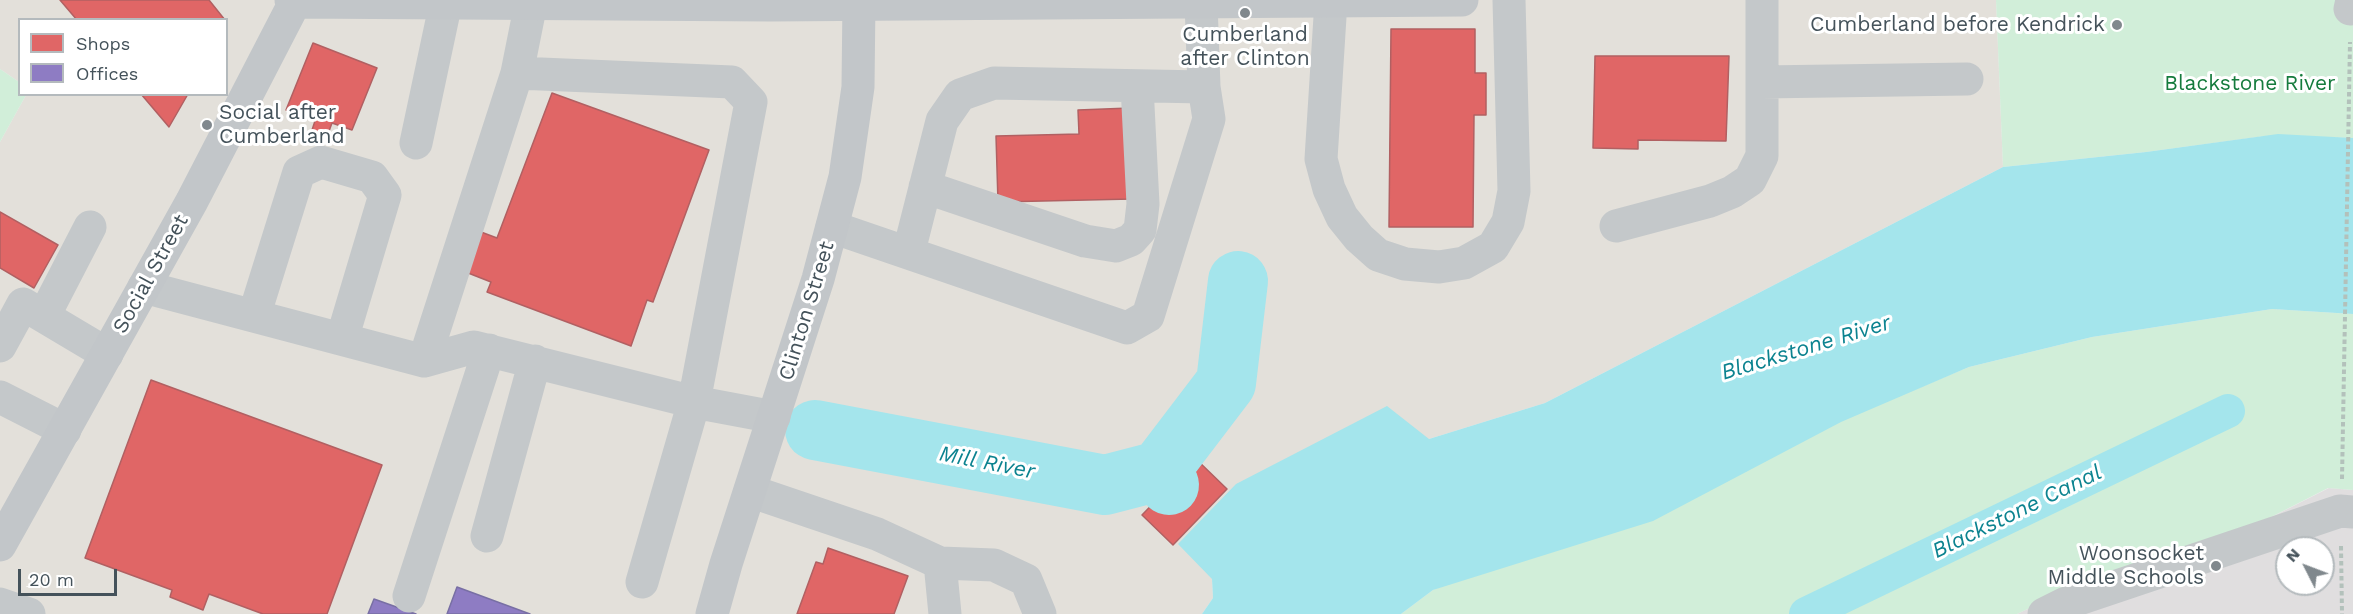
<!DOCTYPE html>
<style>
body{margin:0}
#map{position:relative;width:2353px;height:614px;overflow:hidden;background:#eeeded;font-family:"Work Sans",sans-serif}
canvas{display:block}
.legend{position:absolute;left:18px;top:18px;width:210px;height:78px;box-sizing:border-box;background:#fff;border:2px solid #b4babd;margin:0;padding:8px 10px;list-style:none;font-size:18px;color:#44525a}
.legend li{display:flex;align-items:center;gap:12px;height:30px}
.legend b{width:30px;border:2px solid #b4babd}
.north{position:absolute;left:2275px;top:536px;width:60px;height:60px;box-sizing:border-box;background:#fff;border:2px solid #b4babd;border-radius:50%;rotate:312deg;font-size:16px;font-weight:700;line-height:24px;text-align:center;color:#44525a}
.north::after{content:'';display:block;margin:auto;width:21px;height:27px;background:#80888d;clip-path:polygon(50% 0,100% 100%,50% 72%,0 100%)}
.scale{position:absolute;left:18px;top:569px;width:99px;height:27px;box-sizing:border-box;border:3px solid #44525a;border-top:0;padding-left:8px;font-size:18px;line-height:21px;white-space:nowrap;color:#44525a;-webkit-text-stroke:4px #fff;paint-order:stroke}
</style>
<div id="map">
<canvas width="2353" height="614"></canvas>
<ul class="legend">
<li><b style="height:16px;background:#e06666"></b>Shops</li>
<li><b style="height:16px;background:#8e7cc3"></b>Offices</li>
</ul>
<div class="north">N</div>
<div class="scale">20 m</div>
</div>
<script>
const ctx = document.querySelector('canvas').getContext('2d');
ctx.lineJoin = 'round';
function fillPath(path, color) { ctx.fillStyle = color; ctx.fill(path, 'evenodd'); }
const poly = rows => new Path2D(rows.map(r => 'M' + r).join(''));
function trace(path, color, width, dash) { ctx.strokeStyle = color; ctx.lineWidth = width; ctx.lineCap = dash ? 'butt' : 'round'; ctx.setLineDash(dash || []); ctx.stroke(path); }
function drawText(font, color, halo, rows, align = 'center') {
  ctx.font = font + ' "Work Sans",sans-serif'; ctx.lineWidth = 6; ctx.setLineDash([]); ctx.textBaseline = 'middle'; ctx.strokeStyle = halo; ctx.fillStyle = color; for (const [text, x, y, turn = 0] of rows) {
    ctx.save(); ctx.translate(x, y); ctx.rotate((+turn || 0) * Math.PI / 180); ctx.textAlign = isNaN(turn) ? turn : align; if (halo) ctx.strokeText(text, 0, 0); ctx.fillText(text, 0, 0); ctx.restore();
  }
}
fillPath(poly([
 [0,0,1996,0,2003,167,1545,403,1429,439,1212,579,1213,598,1202,614,0,614,0,142,26,95,226,94,226,20,20,20,19,82,0,69]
]), '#e3e0da');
fillPath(poly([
 [2329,488,2353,490,2353,614,2017,614,2055,596,2234,536],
 [2287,548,2323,548,2323,584,2287,584]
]), '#e0dedf');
fillPath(poly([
 [1996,0,2353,0,2353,138,2265,136,2146,152,2003,167],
 [0,69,19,82,20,94,26,95,0,142],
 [2272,309,2353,314,2353,490,2328,488,2234,536,2055,596,2017,614,1401,614,1433,590,1969,367,2092,337]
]), '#d1eed9');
fillPath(poly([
 [2278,134,2353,138,2353,314,2272,309,2092,337,1969,367,1841,422,1653,521,1433,590,1401,614,1202,614,1213,598,1212,579,1178,544,1236,484,1387,406,1429,439,1545,403,2003,167,2146,152]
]), '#a4e5ec');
const shops = poly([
 [60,0,209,0,225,20,77,20,60,0],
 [1391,29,1475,29,1475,73,1486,73,1486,115,1474,115,1473,227,1389,227,1391,29],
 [313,43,377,68,352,130,332,123,325,142,310,136,315,121,286,110,313,43],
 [1595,56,1729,56,1726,141,1638,140,1638,149,1593,148,1595,56],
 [552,93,709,150,653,302,647,300,631,346,487,292,491,282,458,269,473,229,497,238,552,93],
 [141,94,188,94,169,127,141,94],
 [1130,108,1132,199,998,202,996,136,1079,134,1078,110,1130,108],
 [0,212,58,245,34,288,0,268,0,212],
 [151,380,382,465,327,614,263,614,209,594,203,610,170,597,172,590,85,558,151,380],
 [1196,459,1227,489,1173,545,1142,515,1196,459],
 [828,548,908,576,894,614,797,614,816,562,823,564,828,548]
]);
fillPath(shops, '#e06666');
trace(shops, '#b16062', 1.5);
const offices = poly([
 [457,587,530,614,447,614,457,587],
 [374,599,416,614,368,614,374,599]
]);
fillPath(offices, '#8e7cc3');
trace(offices, '#786fa4', 1.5);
trace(poly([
 [1806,614,2228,411]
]), '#a4e5ec', 34);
trace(poly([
 [815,430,1105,485,1159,471],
 [1169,485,1159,471,1226,383,1238,281]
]), '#a4e5ec', 60);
trace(poly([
 [2342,479,2350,42],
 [2341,546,2342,614]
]), '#b3c1bb', 4, [4.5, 3]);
trace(poly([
 [1331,1,1321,159,1329,189,1342,217,1359,238,1378,255,1405,264,1439,267,1464,263,1493,247,1508,222,1514,191,1509,0],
 [2350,9,2352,0],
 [517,73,732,82,751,102,694,402,642,582],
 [1762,82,1967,79],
 [416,143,446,2],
 [925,187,1085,241,1116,246,1131,240,1140,230,1143,204,1137,86],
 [1616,226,1710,201,1732,192,1750,180,1762,156,1762,0],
 [832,227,1127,328,1148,316,1209,119,1204,87,1201,2],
 [909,251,942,121,960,95,994,83,1204,87],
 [144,287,424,361,474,347,694,402,774,417],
 [44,316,90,227],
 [254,316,299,172,321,162,372,177,385,195,342,339],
 [0,346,23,304,107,354],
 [424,361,517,73,531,3],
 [0,397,65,430],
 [750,491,877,534,940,563,945,614],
 [487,536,535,361],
 [940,563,994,565,1026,580,1040,614],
 [409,596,489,350],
 [0,604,29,614],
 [2044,614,2064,604,2340,511,2353,512]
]), '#c4c8ca', 33);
trace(poly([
 [291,0,295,2,771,5,1462,0],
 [0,545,192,201,296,0],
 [712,614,726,564,818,279,845,177,858,87,859,0]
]), '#c2c6c9', 33);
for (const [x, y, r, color] of [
 [1245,13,6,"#80888d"],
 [2117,25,6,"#80888d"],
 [207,125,6,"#80888d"],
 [2216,566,6,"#80888d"]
]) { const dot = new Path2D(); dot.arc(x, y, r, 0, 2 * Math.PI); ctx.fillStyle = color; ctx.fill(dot); trace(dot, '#fff', 2); }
drawText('21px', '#44525a', '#fff', [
 ["Cumberland before Kendrick",2105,25],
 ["Cumberland",1245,35,"center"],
 ["after Clinton",1245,59,"center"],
 ["Social after",219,113,"left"],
 ["Cumberland",219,137,"left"],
 ["Woonsocket",2204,554],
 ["Middle Schools",2204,578]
], 'right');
drawText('21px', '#157b3d', '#fff', [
 ["Blackstone River",2250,84]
]);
drawText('21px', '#44525a', '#fff', [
 ["Social Street",151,274,-61],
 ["Clinton Street",807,311,-73]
]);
drawText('italic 22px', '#0c8390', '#fff', [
 ["Blackstone River",1806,348,-17],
 ["Mill River",987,463,11],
 ["Blackstone Canal",2017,512,-26]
]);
</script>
